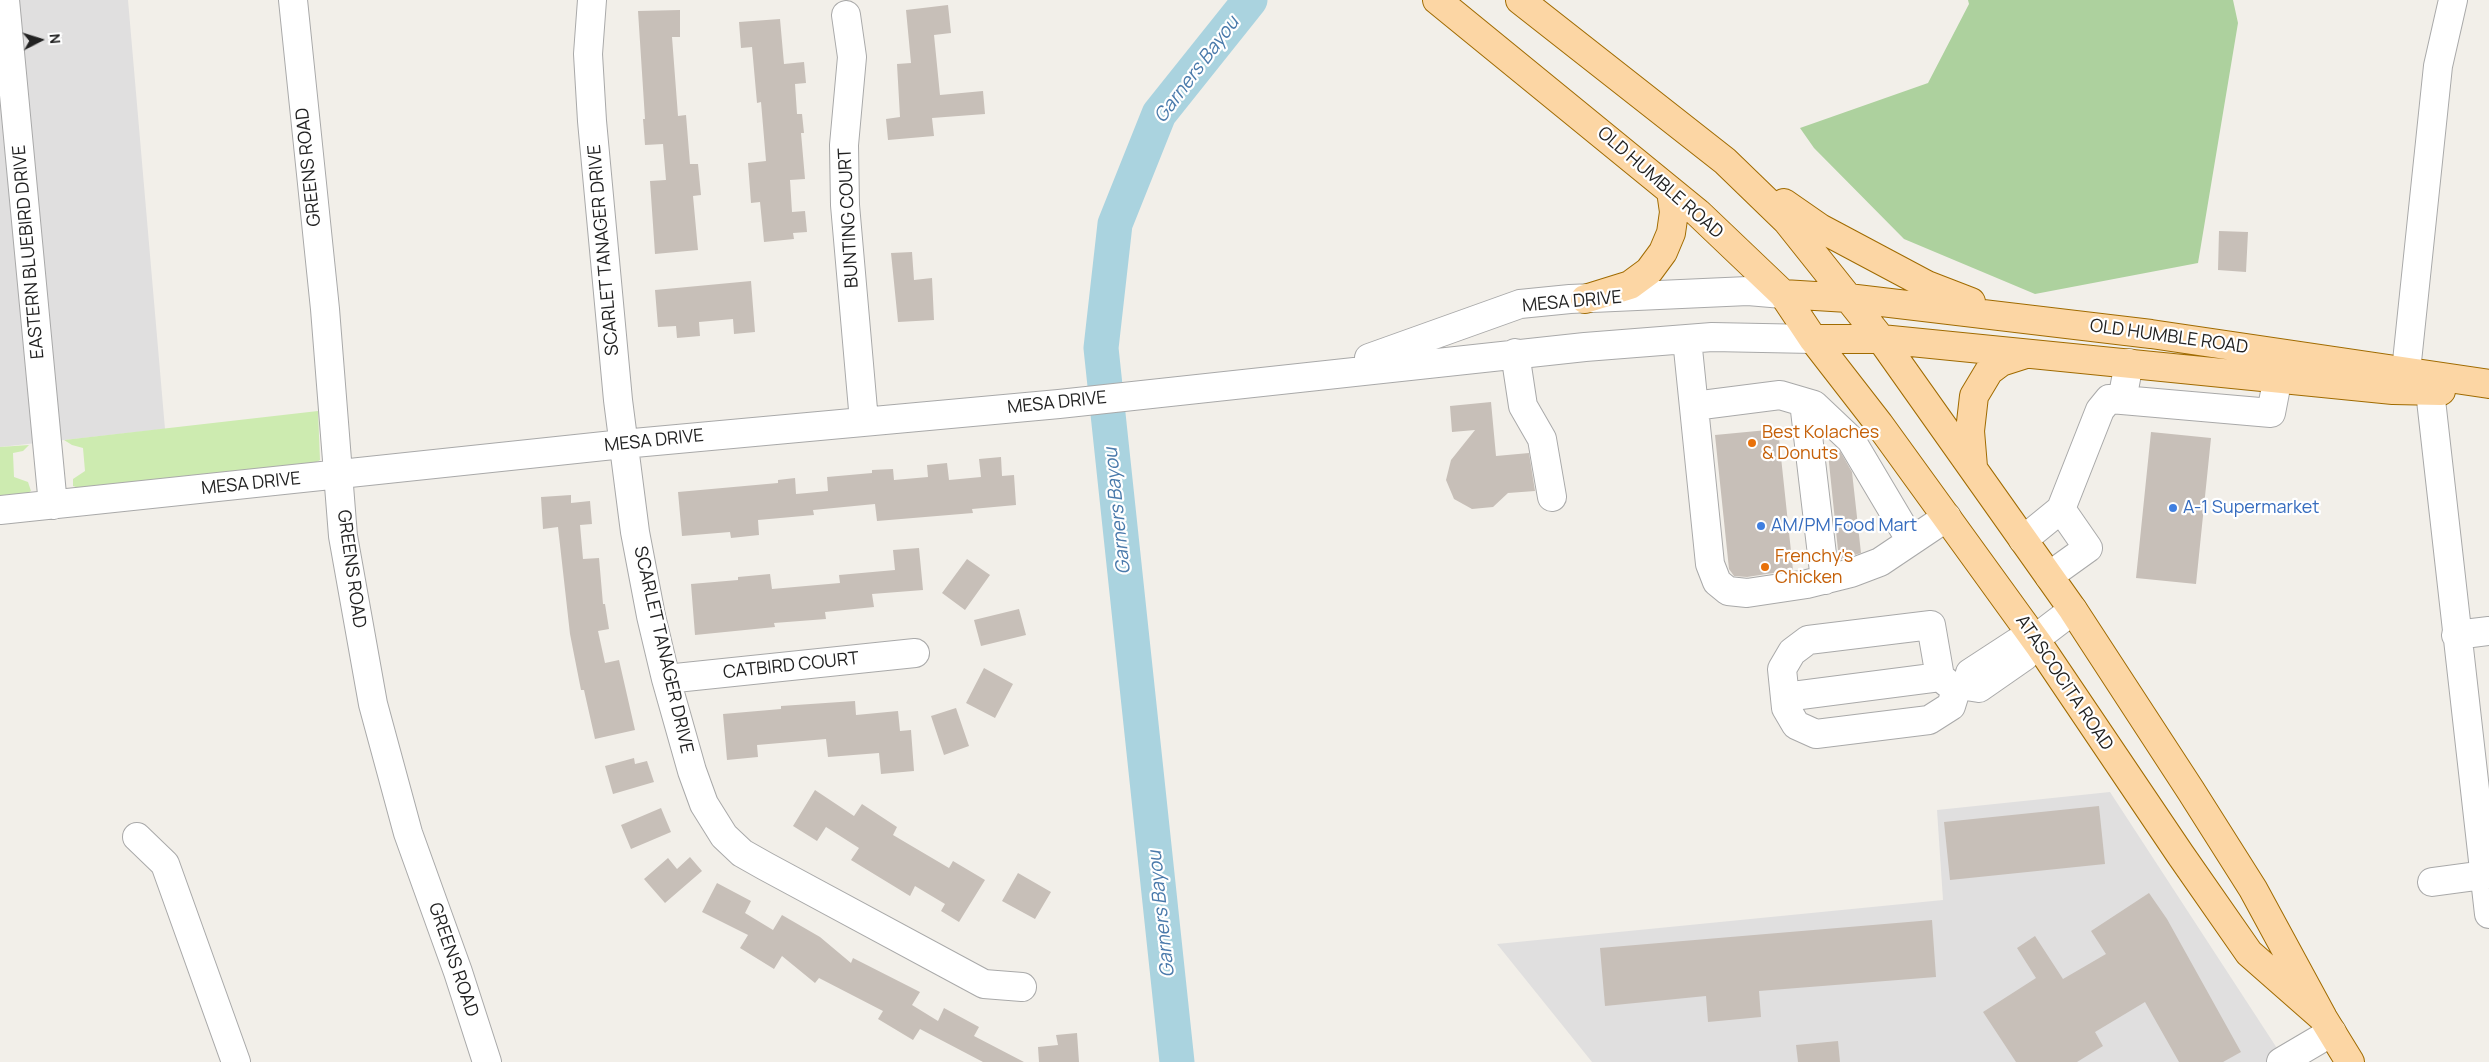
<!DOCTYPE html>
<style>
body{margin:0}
#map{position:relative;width:2489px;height:1062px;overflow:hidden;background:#f2efe9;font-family:Manrope,sans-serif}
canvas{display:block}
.north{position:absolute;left:15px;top:15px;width:50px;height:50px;-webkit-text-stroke:4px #fff;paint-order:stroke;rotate:85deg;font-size:14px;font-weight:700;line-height:20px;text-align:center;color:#222}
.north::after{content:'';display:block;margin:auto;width:18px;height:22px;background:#222;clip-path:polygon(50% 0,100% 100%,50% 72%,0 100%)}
</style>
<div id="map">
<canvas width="2489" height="1062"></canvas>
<div class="north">N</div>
</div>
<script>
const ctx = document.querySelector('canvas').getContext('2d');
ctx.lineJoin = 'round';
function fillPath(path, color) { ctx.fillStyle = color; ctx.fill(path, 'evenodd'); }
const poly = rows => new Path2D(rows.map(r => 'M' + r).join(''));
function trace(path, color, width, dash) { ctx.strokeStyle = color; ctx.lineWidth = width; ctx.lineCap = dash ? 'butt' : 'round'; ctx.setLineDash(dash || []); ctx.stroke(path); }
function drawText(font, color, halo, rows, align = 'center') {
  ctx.font = font + ' Manrope,sans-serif'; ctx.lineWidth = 4.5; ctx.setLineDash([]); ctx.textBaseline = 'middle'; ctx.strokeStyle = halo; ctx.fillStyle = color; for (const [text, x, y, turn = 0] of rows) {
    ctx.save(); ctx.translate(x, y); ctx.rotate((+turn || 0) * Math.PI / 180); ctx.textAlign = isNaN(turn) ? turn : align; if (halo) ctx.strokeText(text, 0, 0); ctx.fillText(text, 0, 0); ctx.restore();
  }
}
fillPath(poly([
 [0,0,128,0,165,429,0,447],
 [2110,792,2286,1062,1592,1062,1497,944,1943,900,1937,810]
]), '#e0dfdf');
fillPath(poly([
 [318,411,320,460,302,471,87,491,73,486,73,479,85,471,83,448,72,445,64,440],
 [29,445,23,451,13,453,14,477,28,482,31,491,17,499,0,503,0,447]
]), '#cdebb0');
fillPath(poly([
 [1968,0,2233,0,2238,23,2198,263,2035,294,1904,239,1814,148,1800,128,1928,83,1969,4]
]), '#add19e');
trace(poly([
 [1177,1062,1101,348,1115,224,1159,114,1250,0]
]), '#aad3df', 35);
fillPath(poly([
 [948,5,951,33,934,35,940,95,983,91,985,114,932,118,934,136,888,140,886,119,900,117,897,64,911,63,906,10],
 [680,10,680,37,672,37,678,116,686,115,690,164,698,164,701,195,693,196,698,250,655,254,650,181,666,180,663,144,645,145,643,119,645,119,638,11],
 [780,19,784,64,804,62,806,83,795,84,797,114,802,114,804,133,801,133,805,179,790,180,792,212,805,211,807,232,793,233,794,239,764,242,760,202,751,203,748,163,766,161,761,102,757,103,752,47,741,48,739,22],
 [2219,231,2248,232,2246,272,2218,270],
 [912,252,914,280,932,278,934,320,898,322,891,253],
 [751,281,755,332,734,334,733,319,699,322,700,336,677,338,676,326,658,327,655,290],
 [1491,402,1496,456,1529,453,1535,491,1508,493,1493,507,1472,509,1454,499,1446,480,1451,460,1475,430,1452,432,1450,406],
 [1778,429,1793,570,1747,577,1734,576,1729,569,1715,435],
 [2151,432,2211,438,2196,584,2136,578],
 [1840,451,1852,472,1861,553,1839,560,1828,453],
 [1001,457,1002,476,1014,475,1016,505,972,509,973,513,877,521,875,504,813,510,814,515,758,520,759,535,731,538,730,532,682,536,678,492,778,483,778,480,795,478,796,494,828,491,827,477,872,473,872,470,893,469,894,480,928,477,927,465,947,463,949,480,981,477,979,459],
 [571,495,571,503,590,501,592,524,580,525,583,559,599,558,603,604,605,604,609,629,598,631,605,663,619,660,635,730,595,739,584,690,581,690,570,634,558,527,543,529,541,497],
 [919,548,923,590,872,594,874,607,825,612,826,619,774,623,775,627,695,635,691,584,738,580,738,577,770,574,772,589,840,583,839,575,895,570,893,550],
 [967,559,990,575,965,610,942,593],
 [1019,609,1026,635,981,646,974,620],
 [984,668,1013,684,995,718,966,703],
 [855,701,856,715,898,711,900,731,911,730,914,771,881,774,879,753,828,757,826,739,757,745,758,757,727,760,723,714,781,709,781,706],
 [956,708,969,746,944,755,931,716],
 [634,758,635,764,647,761,654,782,613,794,605,766],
 [815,790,854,816,862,804,897,827,893,835,949,868,953,861,985,880,959,922,941,911,945,904,915,886,910,896,851,860,859,848,826,827,817,841,793,826],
 [2099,806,2105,864,1950,880,1944,822],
 [661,808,671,832,631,849,621,825],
 [690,857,702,871,665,903,644,879,668,858,677,869],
 [1018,873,1051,892,1035,919,1002,901],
 [717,883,751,901,745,913,773,930,782,915,820,937,851,963,853,958,920,992,912,1005,938,1021,944,1008,979,1027,974,1036,1024,1062,983,1062,920,1029,913,1040,878,1019,883,1011,819,978,815,983,782,956,774,969,740,948,748,935,702,912],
 [2149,893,2167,919,2241,1052,2223,1062,2179,1062,2145,1002,2095,1032,2103,1046,2077,1062,2016,1062,1983,1012,2036,978,2017,948,2035,936,2063,979,2106,954,2091,931],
 [1932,920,1936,977,1759,991,1761,1017,1708,1022,1706,996,1605,1006,1600,948],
 [1077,1033,1079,1062,1039,1062,1038,1047,1058,1045,1056,1035],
 [1838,1041,1840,1062,1798,1062,1796,1045]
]), '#c7bfb8');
const minor = poly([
 [5,0,53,505],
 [293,0,325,309,343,536,373,704,408,833,458,972,487,1062],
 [592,0,588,54,592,121,618,400,635,532,651,616,666,679,692,771,704,804,724,836,742,853,765,866,984,984,1022,987],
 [846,15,852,57,844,145,845,205,864,421],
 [1687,339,1710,564,1717,582,1728,591,1747,593,1807,584,1851,573,1880,562,1947,517],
 [1515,353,1523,406,1542,439,1552,497],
 [1369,358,1520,304,1570,299,1748,291,1783,294],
 [2129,363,2122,400,2271,413,2282,356],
 [2406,371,2438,66,2453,0],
 [2430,391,2489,914],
 [1804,402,1825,580],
 [1694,406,1780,395,1814,405,1851,440,1911,541],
 [0,510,623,444,1059,404,1585,347,1712,337,1813,339],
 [2023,540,2061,509,2100,410,2109,399,2122,400],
 [2049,576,2088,548,2061,509],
 [2456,635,2489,631],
 [2035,639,2016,643,1970,673,1966,686,1979,688,2025,656,2035,639,2073,610],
 [666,679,915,653],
 [1956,690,1951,706,1929,720,1816,734,1796,725,1786,708,1782,669,1792,652,1808,640,1931,625,1940,677,1956,690,1966,686],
 [1785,697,1940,677],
 [137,837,165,864,236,1062],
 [2432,882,2484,875],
 [2281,1062,2332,1032]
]);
const major = poly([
 [1437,0,1698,213,1783,294,1813,339,1879,424,2039,645,2180,854,2249,953,2323,1018],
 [1520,0,1725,161,1787,221,1881,339,2073,610,2191,791,2253,889,2323,1018,2350,1062],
 [1784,203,1820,228,1927,285,1971,302],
 [1783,294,1848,298,2151,334,2489,384],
 [1585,299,1630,285,1649,271,1663,252,1671,233,1674,212,1671,191],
 [1813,339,1881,339,2393,390,2441,391],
 [1973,467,1970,431,1974,396,1989,371,2001,362,2026,354]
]);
trace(minor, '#a9a9a9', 30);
trace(major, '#a06b00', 30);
trace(minor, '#fff', 28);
trace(major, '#fcd6a4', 28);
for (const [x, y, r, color] of [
 [1752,443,5,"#e8710a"],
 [2173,508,5,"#3f7fe0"],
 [1761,526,5,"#3f7fe0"],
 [1765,567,5,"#e8710a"]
]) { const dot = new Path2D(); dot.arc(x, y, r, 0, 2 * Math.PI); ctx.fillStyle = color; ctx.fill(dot); trace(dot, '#fff', 2); }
drawText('18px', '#222', '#fff', [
 ["GREENS ROAD",309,167,-96],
 ["OLD HUMBLE ROAD",1660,183,41],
 ["BUNTING COURT",849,218,-93],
 ["SCARLET TANAGER DRIVE",604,250,-95],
 ["EASTERN BLUEBIRD DRIVE",29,252,-95],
 ["MESA DRIVE",1572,302,-5],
 ["OLD HUMBLE ROAD",2169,337,8],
 ["MESA DRIVE",1057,403,-6],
 ["MESA DRIVE",654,441,-6],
 ["MESA DRIVE",251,484,-6],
 ["GREENS ROAD",351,569,82],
 ["SCARLET TANAGER DRIVE",663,650,77],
 ["CATBIRD COURT",791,666,-6],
 ["ATASCOCITA ROAD",2064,683,56],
 ["GREENS ROAD",453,960,71]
]);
drawText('18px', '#c56008', '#fff', [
 ["Best Kolaches",1762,433],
 ["& Donuts",1762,454],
 ["Frenchy's",1775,557],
 ["Chicken",1775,578]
], 'left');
drawText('18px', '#366cbe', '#fff', [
 ["A-1 Supermarket",2183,508],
 ["AM/PM Food Mart",1771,526]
], 'left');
drawText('italic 19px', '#4a7aab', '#fff', [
 ["Garners Bayou",1197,70,-53],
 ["Garners Bayou",1118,511,-96],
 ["Garners Bayou",1162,914,-96]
]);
</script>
